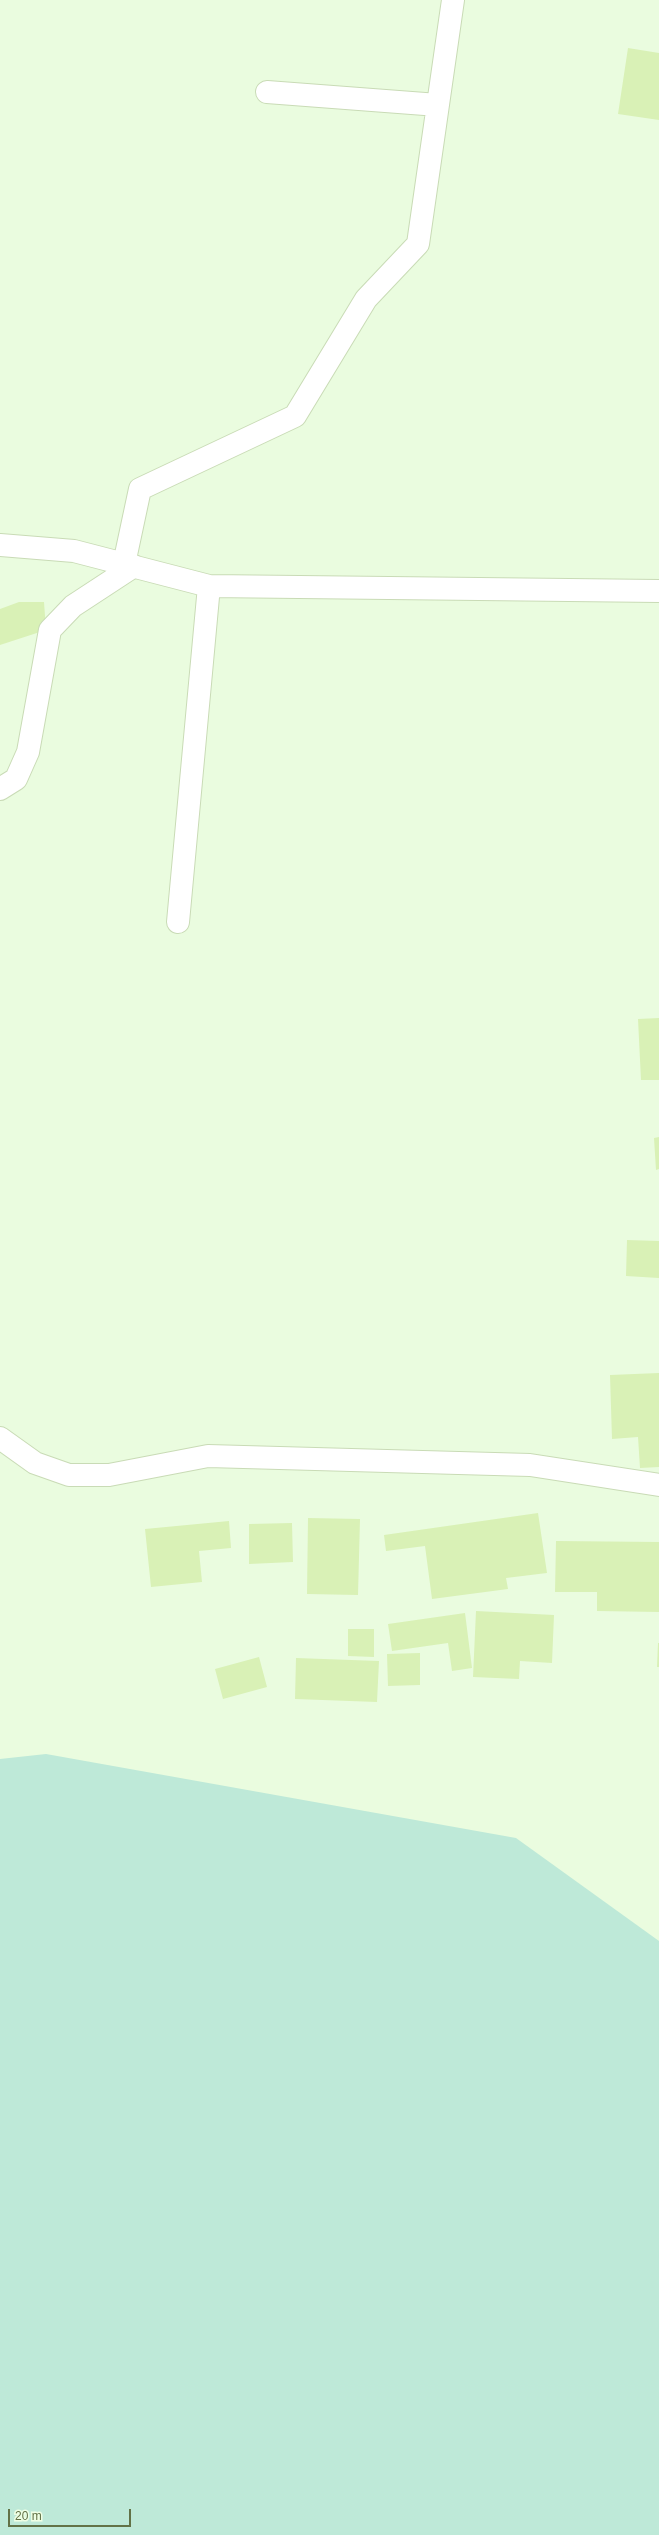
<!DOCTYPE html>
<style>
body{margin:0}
#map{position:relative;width:659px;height:2535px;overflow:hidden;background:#eafcdf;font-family:Arial,sans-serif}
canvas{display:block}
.scale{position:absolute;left:8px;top:2509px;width:123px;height:18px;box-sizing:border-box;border:2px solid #627247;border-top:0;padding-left:5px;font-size:12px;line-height:14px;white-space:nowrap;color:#627247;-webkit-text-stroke:3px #efffe5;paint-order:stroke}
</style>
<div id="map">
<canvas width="659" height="2535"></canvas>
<div class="scale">20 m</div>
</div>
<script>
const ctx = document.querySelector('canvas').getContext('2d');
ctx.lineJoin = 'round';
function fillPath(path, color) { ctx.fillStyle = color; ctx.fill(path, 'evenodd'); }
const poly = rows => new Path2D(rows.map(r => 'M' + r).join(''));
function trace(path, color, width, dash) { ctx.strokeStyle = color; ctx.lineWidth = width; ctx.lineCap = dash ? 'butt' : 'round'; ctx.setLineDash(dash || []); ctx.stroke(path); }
fillPath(poly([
 [46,1754,516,1838,659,1941,659,2535,0,2535,0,1759]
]), '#bee9d8');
fillPath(poly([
 [628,48,659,53,659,120,618,114],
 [19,602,44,602,46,630,0,645,0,609],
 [659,1018,659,1080,641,1080,638,1019],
 [659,1137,659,1169,656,1170,654,1138],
 [627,1240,659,1241,659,1278,626,1276],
 [659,1373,659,1467,640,1468,638,1437,612,1439,610,1375],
 [538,1513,547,1573,506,1578,508,1589,432,1599,425,1546,386,1551,384,1535],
 [308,1518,360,1519,358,1595,307,1594],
 [229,1521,231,1548,199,1551,202,1582,151,1587,145,1529],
 [292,1523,293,1562,249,1564,249,1524],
 [556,1541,659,1542,659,1612,597,1611,597,1592,555,1592],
 [476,1611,554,1615,552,1663,520,1661,519,1679,473,1677],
 [465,1613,472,1668,452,1671,448,1643,392,1651,388,1624],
 [348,1629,374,1629,374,1657,348,1656],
 [658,1643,659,1643,659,1667,657,1667],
 [420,1653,420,1685,388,1686,387,1654],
 [259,1657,267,1687,223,1699,215,1669],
 [296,1658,379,1661,377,1702,295,1699]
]), '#d9f1b6');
const minor = poly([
 [267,92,438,105],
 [0,545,74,551,209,586,659,591],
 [124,564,140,489,295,416,366,299,418,244,453,0],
 [0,789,16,779,28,752,50,630,73,606,134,566],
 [178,922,209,586],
 [0,1438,35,1463,69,1475,109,1475,208,1456,530,1465,659,1485]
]);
trace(minor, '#c9dbb6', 24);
trace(minor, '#fff', 22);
</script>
